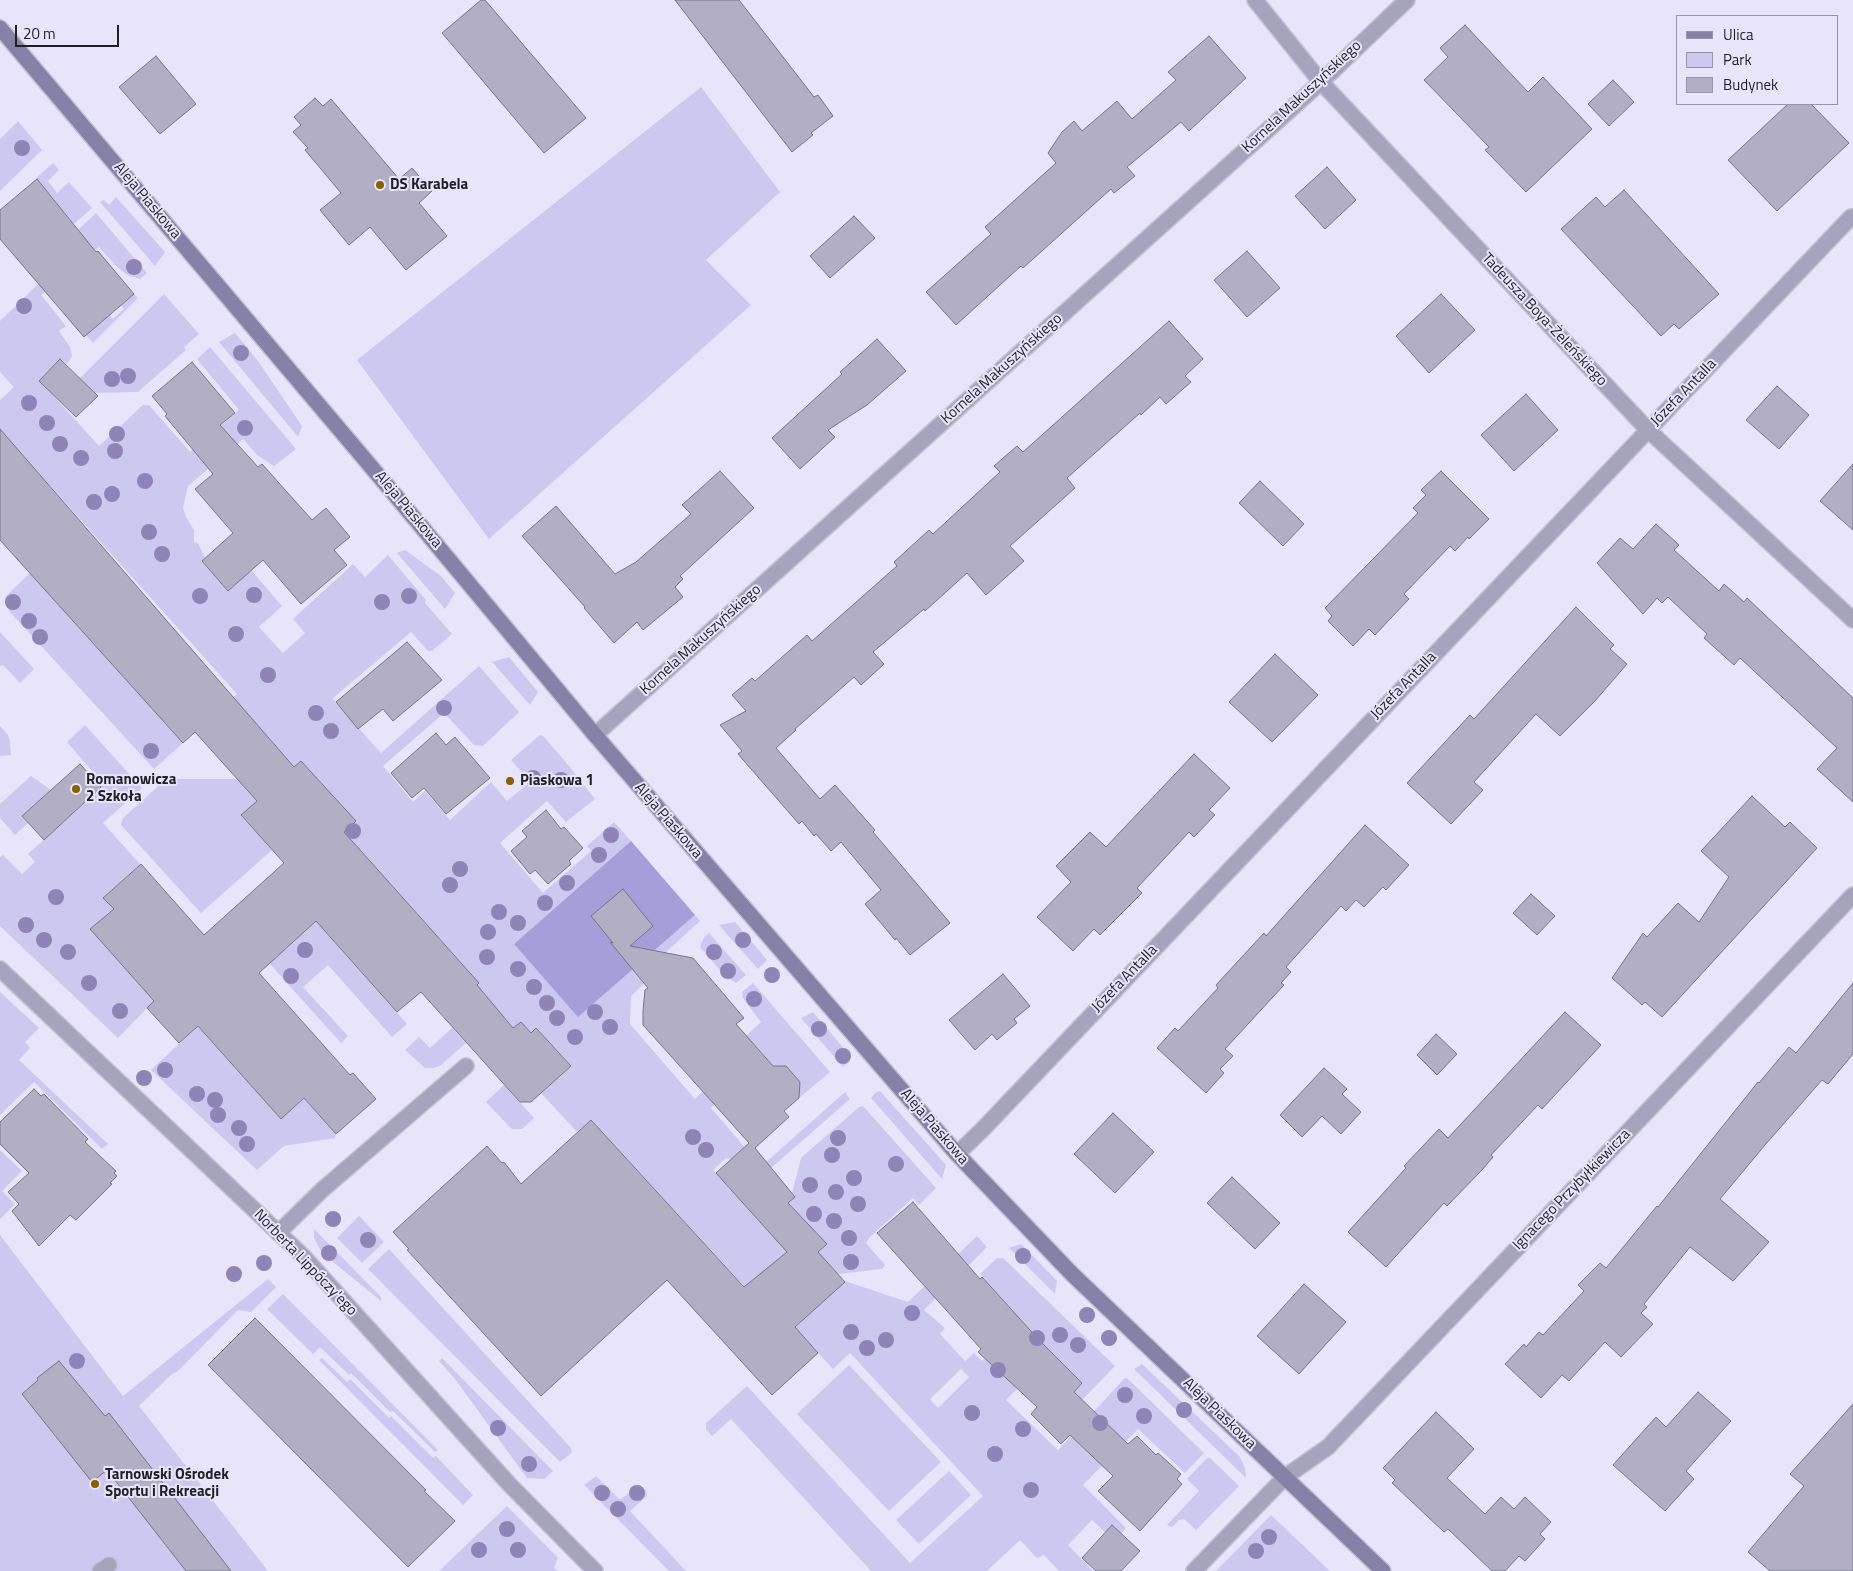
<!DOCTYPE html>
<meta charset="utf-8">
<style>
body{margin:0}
#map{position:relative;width:1853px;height:1571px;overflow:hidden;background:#e8e5fb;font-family:"Titillium Web",sans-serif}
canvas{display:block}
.legend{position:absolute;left:1676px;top:15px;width:162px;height:90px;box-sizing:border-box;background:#e8e5fb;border:1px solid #9896a6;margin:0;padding:6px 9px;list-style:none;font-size:15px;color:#201f27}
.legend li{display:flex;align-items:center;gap:10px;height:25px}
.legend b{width:25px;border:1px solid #9896a6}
.scale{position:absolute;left:15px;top:25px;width:104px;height:22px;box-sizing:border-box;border:2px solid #201f27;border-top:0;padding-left:6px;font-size:15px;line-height:18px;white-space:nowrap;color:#201f27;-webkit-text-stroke:4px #e8e5fb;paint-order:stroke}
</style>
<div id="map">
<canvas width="1853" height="1571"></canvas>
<ul class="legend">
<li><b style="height:6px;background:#8681a7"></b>Ulica</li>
<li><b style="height:14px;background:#cdc8ef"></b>Park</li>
<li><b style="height:14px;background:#b2afc4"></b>Budynek</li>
</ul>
<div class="scale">20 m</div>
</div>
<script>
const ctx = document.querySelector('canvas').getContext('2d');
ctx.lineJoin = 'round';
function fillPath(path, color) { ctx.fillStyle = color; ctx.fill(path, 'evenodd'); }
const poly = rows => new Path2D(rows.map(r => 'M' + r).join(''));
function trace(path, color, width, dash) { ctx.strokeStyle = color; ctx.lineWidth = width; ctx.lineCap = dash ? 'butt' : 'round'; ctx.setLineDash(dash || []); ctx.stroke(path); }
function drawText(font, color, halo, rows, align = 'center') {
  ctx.font = font + ' "Titillium Web",sans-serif'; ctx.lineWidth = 4; ctx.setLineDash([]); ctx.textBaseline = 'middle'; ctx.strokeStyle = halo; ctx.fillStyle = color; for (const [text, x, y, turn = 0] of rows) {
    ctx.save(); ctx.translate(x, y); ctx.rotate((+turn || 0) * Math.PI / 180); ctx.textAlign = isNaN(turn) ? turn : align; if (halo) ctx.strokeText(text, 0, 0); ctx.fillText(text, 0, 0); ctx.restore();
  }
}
fillPath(poly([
 [701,87,780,192,706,260,751,305,489,539,357,360],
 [18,121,42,150,0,191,0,139],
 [53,163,59,170,48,181,57,193,69,182,92,208,74,224,37,179,37,177],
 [116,197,165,252,155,266,100,202,104,200,109,205],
 [96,213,147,273,140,279,129,276,117,267,99,247,41,295,66,326,59,331,70,347,72,356,67,364,61,359,40,381,99,446,143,405,149,405,190,452,239,410,197,359,210,347,296,449,274,466,257,455,243,439,188,486,183,508,186,517,194,530,194,542,198,543,205,558,202,561,228,591,251,570,282,606,259,627,283,653,305,633,293,619,353,564,365,577,388,555,426,600,425,603,452,634,432,651,428,651,411,632,333,698,336,703,381,753,479,666,519,712,483,746,474,745,444,713,383,766,413,802,425,791,450,820,491,782,507,801,530,782,511,760,540,735,543,736,564,760,595,799,566,822,547,801,500,843,543,893,591,851,587,846,614,822,631,841,514,944,578,1016,695,915,700,921,665,953,670,960,631,996,630,1024,695,1099,704,1090,726,1094,711,1108,748,1151,738,1160,726,1158,713,1170,829,1295,845,1281,908,1302,977,1236,987,1247,924,1310,945,1328,940,1334,965,1361,974,1353,982,1361,1024,1324,980,1274,997,1258,1003,1258,1115,1366,1082,1400,1074,1391,1082,1383,1052,1354,1006,1400,1058,1450,1124,1379,1127,1378,1204,1453,1185,1473,1138,1429,1083,1485,1126,1528,1114,1541,1092,1520,1068,1545,1093,1571,1059,1571,1044,1555,1038,1558,1035,1556,1020,1540,987,1571,871,1571,731,1419,712,1436,706,1429,706,1423,747,1386,910,1563,983,1496,850,1353,833,1369,752,1280,745,1287,591,1120,577,1132,541,1093,571,1066,536,1028,531,1033,521,1022,513,1028,506,1019,456,1003,479,983,344,832,355,821,301,761,294,767,232,698,237,694,18,450,0,465,0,400,14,387,0,372,0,321,66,257,59,248],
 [961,1369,969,1377,938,1408,930,1399],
 [134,294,138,298,93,343,86,335,109,315,113,319,124,309,121,305],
 [164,294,199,334,184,347,186,350,138,392,95,393,80,378],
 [235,333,258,361,302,426,298,437,219,342],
 [405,550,441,576,455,593,445,609,397,553],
 [30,573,183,743,154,769,10,612,6,605,5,600,6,596],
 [0,632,34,669,20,683,3,665,0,666],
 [509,657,538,692,530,705,492,662],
 [85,725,142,788,103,823,140,864,104,897,114,909,90,929,154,1001,118,1038,0,926,0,857,3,855,22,874,35,862,28,854,101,788,89,774,92,771,67,742],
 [0,726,8,735,10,742,11,755,0,756],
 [31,776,51,790,22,816,28,823,15,835,0,818,0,804],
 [166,779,237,779,257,801,241,816,272,850,201,913,121,825,123,818],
 [316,921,407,1024,392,1037,328,965,303,987,348,1036,341,1043,269,963],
 [735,922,767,960,758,969,719,925],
 [709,933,746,975,736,983,724,975,700,947,704,937],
 [753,983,830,1072,799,1098,800,1082,786,1066,773,1066,756,1046,744,1038,761,1022,743,998,742,992],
 [0,992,39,1028,25,1042,30,1048,19,1060,108,1144,102,1149,34,1082,0,1115],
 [813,1012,851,1057,849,1062,843,1067,801,1018],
 [198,1026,281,1118,304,1098,336,1134,335,1138,284,1146,257,1170,151,1070],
 [452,1028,466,1043,441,1065,434,1068,425,1068,405,1050,419,1037,430,1048],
 [504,1085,534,1118,522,1129,512,1129,486,1102],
 [880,1091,946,1165,942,1179,871,1098,876,1092],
 [845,1092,850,1099,771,1168,765,1163],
 [863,1106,936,1188,919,1205,913,1198,870,1237,866,1243,885,1265,882,1269,838,1274,818,1252,827,1244,788,1203,795,1197,792,1193,801,1158,859,1107],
 [0,1150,22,1171,2,1191,15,1204,0,1219],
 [359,1216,384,1242,362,1263,337,1238],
 [314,1229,381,1297,381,1301,322,1253,314,1238],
 [0,1235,123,1396,268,1279,276,1287,251,1312,238,1310,179,1370,171,1375,139,1406,268,1571,0,1571],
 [1021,1244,1057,1281,1055,1294,1009,1248],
 [389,1249,571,1448,572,1452,569,1455,560,1462,368,1269],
 [283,1294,438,1450,435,1452,393,1411,390,1412,351,1373,349,1375,320,1347,313,1354,267,1309],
 [322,1358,347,1382,350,1379,389,1418,391,1416,433,1458,436,1456,473,1495,463,1505,319,1360],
 [442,1358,553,1471,544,1479,527,1478,455,1379,439,1361],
 [1142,1364,1240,1457,1245,1469,1246,1478,1134,1369],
 [849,1365,941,1462,889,1511,797,1414],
 [1207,1458,1210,1458,1239,1486,1196,1530,1184,1519,1179,1520,1172,1527,1167,1525,1199,1491,1187,1479],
 [949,1471,971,1495,919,1544,896,1520],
 [596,1476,620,1500,639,1485,646,1490,647,1496,630,1511,686,1571,669,1571,584,1485],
 [507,1506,558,1558,554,1568,558,1571,439,1571],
 [1271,1515,1330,1571,1216,1571]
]), '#cdc8ef');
fillPath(poly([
 [631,841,695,915,578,1017,514,944]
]), '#a69ed9');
const building = poly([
 [481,0,485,0,586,118,544,153,442,33,481,0],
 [675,0,739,0,814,97,818,95,833,116,811,133,813,135,792,152,675,0],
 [1465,25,1528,92,1543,77,1592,129,1526,192,1485,150,1489,147,1424,80,1448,57,1440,48,1465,25],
 [1209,36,1246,78,1189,131,1181,122,1127,167,1135,176,1114,193,1111,189,1023,268,1021,266,956,325,926,292,991,234,985,227,1056,163,1048,153,1062,132,1074,121,1082,131,1117,101,1132,119,1176,80,1168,72,1209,36],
 [156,56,196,104,160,134,119,87,156,56],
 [1613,80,1634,102,1609,126,1588,104,1613,80],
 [315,98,323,106,331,99,399,179,412,168,432,191,419,203,447,236,406,270,370,227,349,245,320,210,341,193,305,150,308,148,293,132,301,125,294,117,315,98],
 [1788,104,1811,104,1849,143,1777,211,1728,160,1788,104],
 [1327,167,1356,200,1325,229,1295,196,1327,167],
 [37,179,96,252,98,251,134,294,84,337,0,239,0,210,37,179],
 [1624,190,1719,294,1679,329,1674,324,1661,336,1561,229,1596,197,1605,207,1624,190],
 [854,216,875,238,830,278,810,256,854,216],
 [1247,251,1280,288,1247,317,1214,280,1247,251],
 [1441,294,1475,330,1429,373,1396,336,1441,294],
 [1169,321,1203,359,1185,376,1191,382,1166,404,1160,397,1141,415,1140,413,1067,478,1075,488,1010,546,1024,561,986,595,967,573,925,611,924,609,873,652,884,664,861,685,854,677,795,729,796,730,776,748,820,799,835,785,875,830,873,832,950,923,910,955,896,938,895,940,865,904,881,890,841,842,831,851,816,834,814,836,802,821,799,824,738,754,742,751,720,725,746,711,732,695,752,678,755,681,807,635,812,641,897,566,894,562,929,530,933,534,1000,472,994,466,1017,446,1023,452,1169,321],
 [877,339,906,371,867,405,828,430,835,437,800,469,772,438,842,374,840,372,877,339],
 [60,359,98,396,76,417,39,381,60,359],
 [192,362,235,413,220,425,258,467,262,464,312,520,326,508,350,537,334,550,347,565,301,604,263,560,228,591,202,561,233,533,195,489,213,474,165,416,167,414,152,396,192,362],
 [1777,386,1809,415,1779,449,1746,420,1777,386],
 [1526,394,1558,430,1514,471,1481,435,1526,394],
 [0,429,294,767,301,761,356,821,344,832,479,983,477,985,513,1028,521,1022,531,1033,536,1028,571,1066,531,1102,520,1102,421,992,397,1012,316,921,259,973,350,1075,353,1073,376,1099,336,1134,304,1098,281,1119,198,1026,179,1043,147,1008,154,1001,90,929,114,909,103,898,141,864,204,935,284,863,241,815,257,801,195,732,183,743,0,540,0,429],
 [1853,464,1853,530,1820,501,1853,464],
 [720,471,754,508,680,576,683,579,675,587,683,597,643,630,637,622,614,643,584,608,585,607,522,536,556,506,615,574,636,562,691,514,682,505,720,471],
 [1441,471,1489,519,1469,539,1468,537,1455,551,1450,546,1404,594,1409,599,1375,635,1369,629,1353,646,1328,621,1332,616,1325,608,1418,513,1413,508,1426,495,1421,490,1441,471],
 [1260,481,1304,524,1283,546,1239,503,1260,481],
 [1656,524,1679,545,1674,550,1719,591,1724,584,1744,602,1747,598,1853,698,1853,802,1817,769,1837,748,1740,658,1734,665,1704,638,1707,634,1668,597,1662,603,1657,598,1643,614,1597,563,1620,538,1633,549,1656,524],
 [1576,607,1614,645,1610,649,1627,664,1595,701,1560,736,1536,714,1474,782,1483,790,1451,824,1407,783,1470,715,1474,719,1576,607],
 [407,642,442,680,393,721,383,709,358,729,336,702,407,642],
 [1275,654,1318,695,1272,742,1229,702,1275,654],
 [436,733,446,745,455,737,490,778,446,814,424,788,412,798,391,773,436,733],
 [1194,754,1230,788,1209,810,1215,815,1194,837,1189,832,1137,888,1142,893,1100,935,1094,929,1073,951,1037,917,1071,882,1056,866,1090,832,1106,847,1194,754],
 [80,764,101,787,44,840,22,816,80,764],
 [1752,796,1785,827,1790,822,1817,848,1662,1017,1645,1002,1642,1005,1612,978,1643,933,1647,937,1678,903,1699,922,1729,877,1701,851,1752,796],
 [546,810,561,829,564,827,583,848,569,861,571,864,548,884,535,870,530,874,511,851,527,837,522,831,546,810],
 [1365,825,1409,865,1386,890,1383,887,1364,907,1356,900,1346,911,1341,906,1286,967,1291,972,1281,983,1284,985,1225,1049,1233,1056,1220,1069,1224,1073,1206,1093,1157,1048,1175,1028,1178,1031,1218,988,1216,985,1264,933,1266,936,1365,825],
 [623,889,653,926,630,946,693,958,744,1018,736,1024,773,1066,786,1066,800,1082,799,1098,784,1111,789,1117,755,1148,795,1197,788,1203,827,1244,818,1252,845,1282,795,1327,818,1353,772,1395,667,1280,541,1396,418,1262,407,1250,409,1249,393,1232,487,1146,502,1163,504,1162,521,1184,591,1120,744,1287,787,1252,716,1173,749,1143,643,1025,643,1011,645,990,648,988,610,942,613,943,591,916,623,889],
 [1531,894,1555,916,1537,935,1513,913,1531,894],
 [1003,974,1030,1006,1014,1019,1017,1023,997,1040,992,1034,975,1050,949,1020,1003,974],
 [1853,983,1853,1054,1828,1084,1822,1080,1765,1145,1720,1199,1769,1242,1733,1281,1690,1247,1644,1304,1647,1307,1641,1313,1653,1324,1621,1357,1605,1342,1569,1381,1562,1375,1541,1398,1505,1364,1524,1344,1526,1347,1539,1332,1543,1335,1584,1291,1578,1285,1600,1263,1606,1268,1657,1206,1658,1207,1758,1082,1759,1083,1789,1047,1796,1053,1853,983],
 [1565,1012,1601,1045,1542,1109,1538,1105,1491,1155,1493,1157,1482,1170,1447,1206,1444,1203,1386,1267,1348,1232,1406,1168,1404,1166,1439,1129,1448,1138,1565,1012],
 [1436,1034,1457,1054,1437,1075,1417,1055,1436,1034],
 [1324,1068,1347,1089,1342,1094,1361,1112,1341,1134,1322,1116,1302,1137,1280,1115,1324,1068],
 [34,1089,41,1096,44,1094,88,1139,85,1142,116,1171,114,1173,117,1176,110,1183,112,1184,76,1220,70,1215,39,1246,12,1211,19,1204,8,1192,29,1173,0,1144,0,1122,34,1089],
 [1113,1113,1154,1152,1115,1193,1074,1154,1113,1113],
 [1232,1177,1280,1223,1255,1249,1207,1203,1232,1177],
 [913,1202,980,1279,982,1277,1039,1340,1082,1383,1074,1392,1128,1444,1137,1436,1156,1455,1158,1453,1181,1474,1177,1479,1182,1484,1140,1531,1098,1491,1113,1476,1070,1435,1061,1444,1031,1414,1037,1407,978,1352,981,1349,877,1233,913,1202],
 [1304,1284,1346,1322,1299,1374,1257,1336,1304,1284],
 [255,1318,426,1490,424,1491,455,1521,408,1567,208,1365,255,1318],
 [59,1361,105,1416,109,1413,231,1571,186,1571,107,1470,92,1482,22,1394,38,1380,37,1378,59,1361],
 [1698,1392,1731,1421,1686,1471,1694,1479,1665,1511,1613,1465,1656,1417,1666,1427,1698,1392],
 [1853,1404,1853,1571,1770,1571,1748,1552,1804,1486,1790,1474,1853,1404],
 [1436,1412,1474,1449,1447,1478,1485,1514,1501,1497,1514,1509,1525,1497,1551,1522,1540,1534,1545,1539,1525,1561,1519,1556,1505,1571,1492,1571,1448,1529,1444,1532,1392,1483,1395,1480,1383,1468,1436,1412],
 [1112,1525,1140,1551,1121,1571,1096,1571,1082,1558,1112,1525]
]);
fillPath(building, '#b2afc4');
trace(building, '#777488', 1);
const lane = poly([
 [278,1233,322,1190,466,1066],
 [100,1571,109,1565]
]);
const street = poly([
 [1255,0,1321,82,1648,430,1853,620],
 [595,735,1321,82,1407,0],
 [0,969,303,1256,509,1484,595,1571],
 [957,1154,983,1129,1851,217],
 [1194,1571,1285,1477,1328,1447,1853,895]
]);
const secondary = poly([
 [0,28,395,495,595,735,957,1154,1072,1274,1383,1571]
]);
trace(lane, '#c4c1d5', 18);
trace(street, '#c4c1d5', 18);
trace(secondary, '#c4c1d5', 18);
trace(lane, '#a6a3bd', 15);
trace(street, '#a6a3bd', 15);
trace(secondary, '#8681a7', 15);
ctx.fillStyle = '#8e84b5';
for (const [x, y] of [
 [22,148],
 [134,267],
 [24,306],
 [241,353],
 [128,376],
 [112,379],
 [29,403],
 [47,423],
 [245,428],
 [117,434],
 [60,444],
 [115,451],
 [81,458],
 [145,481],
 [112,494],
 [94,502],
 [149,532],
 [162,554],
 [254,595],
 [200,596],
 [409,596],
 [13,602],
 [382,602],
 [29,621],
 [236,634],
 [40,637],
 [268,675],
 [444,708],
 [316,713],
 [331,731],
 [151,751],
 [533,778],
 [561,780],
 [353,831],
 [611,835],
 [599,855],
 [460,869],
 [567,883],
 [450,885],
 [56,897],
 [545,903],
 [499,912],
 [518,923],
 [26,925],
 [488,932],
 [44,940],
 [743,940],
 [305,950],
 [68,952],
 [714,952],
 [487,957],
 [518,969],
 [728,971],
 [772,975],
 [291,976],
 [89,983],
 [534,987],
 [754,999],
 [547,1003],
 [120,1011],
 [595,1012],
 [557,1018],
 [610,1027],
 [819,1029],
 [575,1037],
 [843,1056],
 [165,1070],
 [144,1078],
 [197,1094],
 [215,1100],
 [218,1115],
 [239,1128],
 [693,1137],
 [838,1138],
 [247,1144],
 [706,1150],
 [832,1155],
 [896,1164],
 [854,1178],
 [810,1185],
 [836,1192],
 [858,1204],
 [814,1214],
 [333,1219],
 [834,1221],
 [849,1238],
 [368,1240],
 [329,1253],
 [1023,1256],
 [851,1262],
 [264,1263],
 [234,1274],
 [912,1313],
 [1087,1315],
 [851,1332],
 [1060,1335],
 [1037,1338],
 [1109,1338],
 [886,1340],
 [1078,1345],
 [867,1348],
 [77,1361],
 [998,1370],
 [1125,1395],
 [1184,1410],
 [972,1413],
 [1144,1416],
 [1100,1423],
 [498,1428],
 [1023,1429],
 [995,1454],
 [529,1464],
 [1031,1490],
 [602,1493],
 [637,1493],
 [618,1509],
 [507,1529],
 [1269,1537],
 [479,1550],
 [518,1550],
 [1256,1551]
]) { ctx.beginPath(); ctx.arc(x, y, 8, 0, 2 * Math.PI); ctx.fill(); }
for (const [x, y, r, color] of [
 [380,185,5,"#886000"],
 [510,781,5,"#886000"],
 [76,789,5,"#886000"],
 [95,1484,5,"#886000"]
]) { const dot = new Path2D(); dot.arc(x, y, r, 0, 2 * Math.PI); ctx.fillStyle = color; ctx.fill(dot); trace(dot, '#e8e5fb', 2); }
drawText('15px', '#201f27', '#e8e5fb', [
 ["Kornela Makuszyńskiego",1302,97,-43],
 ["Aleja Piaskowa",147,201,50],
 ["Tadeusza Boya-Żeleńskiego",1544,320,47],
 ["Kornela Makuszyńskiego",1002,369,-42],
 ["Józefa Antalla",1684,393,-46],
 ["Aleja Piaskowa",408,510,50],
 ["Kornela Makuszyńskiego",701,640,-42],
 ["Józefa Antalla",1404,686,-46],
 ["Aleja Piaskowa",668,821,49],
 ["Józefa Antalla",1125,979,-46],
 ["Aleja Piaskowa",934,1127,49],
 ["Ignacego Przybyłkiewicza",1572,1190,-46],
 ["Norberta Lippóczy'ego",305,1263,46],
 ["Aleja Piaskowa",1219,1414,44]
]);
drawText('bold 15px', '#201f27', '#e8e5fb', [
 ["DS Karabela",390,185],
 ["Romanowicza",86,780],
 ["2 Szkoła",86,797],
 ["Piaskowa 1",520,781],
 ["Tarnowski Ośrodek",105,1475],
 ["Sportu i Rekreacji",105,1492]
], 'left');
</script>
